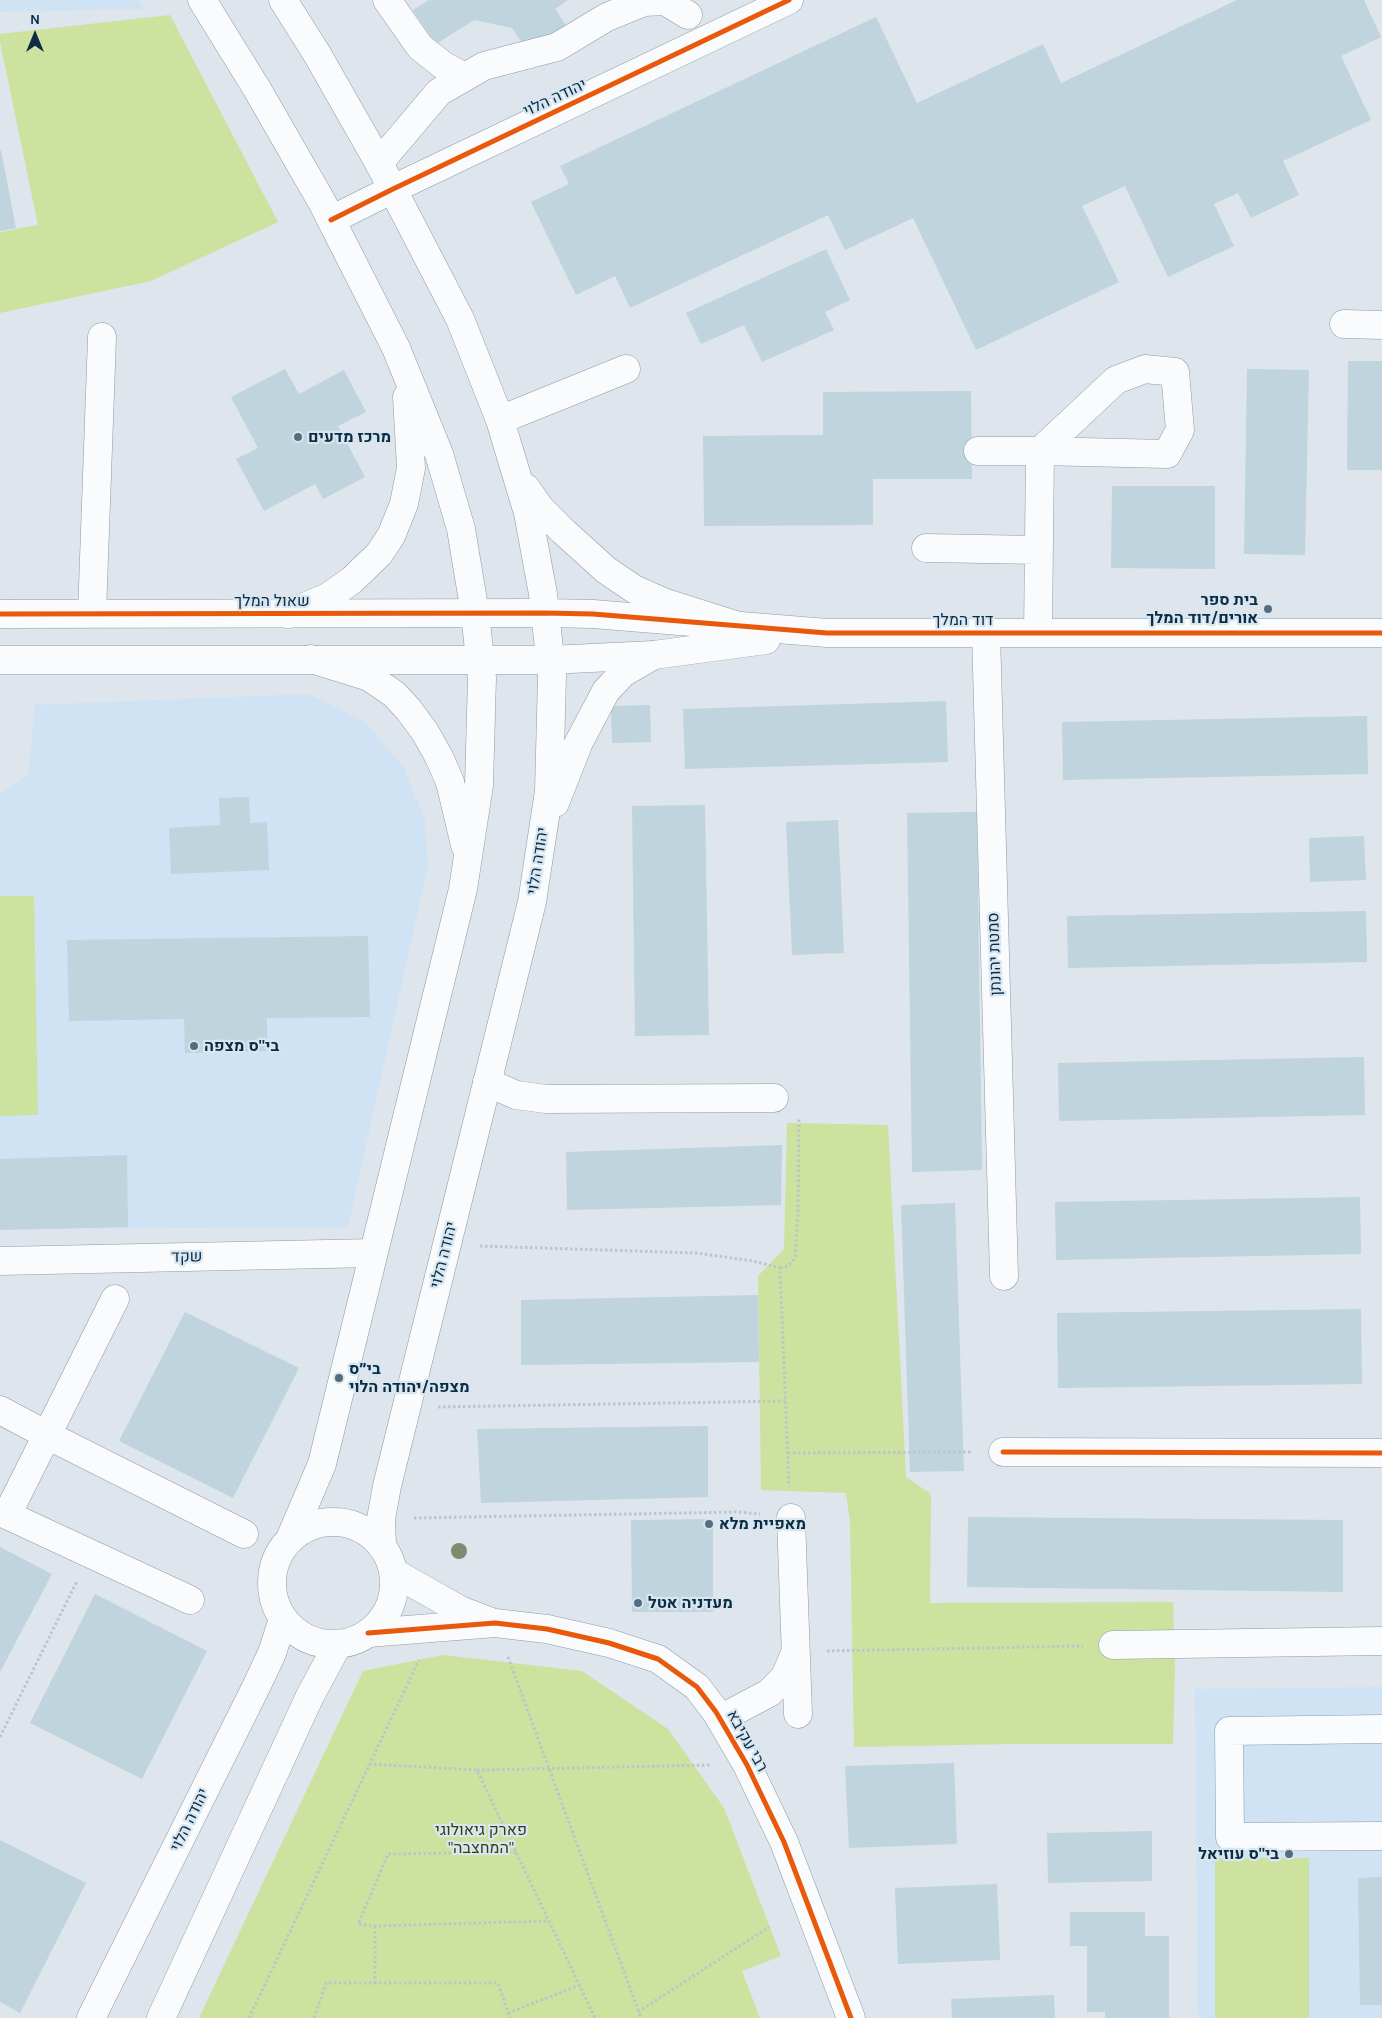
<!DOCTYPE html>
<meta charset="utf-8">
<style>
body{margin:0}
#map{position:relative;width:1382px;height:2018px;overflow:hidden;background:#dee5ec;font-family:Karla,sans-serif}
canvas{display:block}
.north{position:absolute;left:10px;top:10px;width:50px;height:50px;-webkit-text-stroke:4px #d8e6f2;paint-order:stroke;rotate:0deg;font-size:14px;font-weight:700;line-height:20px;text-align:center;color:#0c2c42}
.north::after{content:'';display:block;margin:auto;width:18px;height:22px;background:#0c2c42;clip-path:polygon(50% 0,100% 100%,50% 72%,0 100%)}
</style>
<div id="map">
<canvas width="1382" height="2018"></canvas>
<div class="north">N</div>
</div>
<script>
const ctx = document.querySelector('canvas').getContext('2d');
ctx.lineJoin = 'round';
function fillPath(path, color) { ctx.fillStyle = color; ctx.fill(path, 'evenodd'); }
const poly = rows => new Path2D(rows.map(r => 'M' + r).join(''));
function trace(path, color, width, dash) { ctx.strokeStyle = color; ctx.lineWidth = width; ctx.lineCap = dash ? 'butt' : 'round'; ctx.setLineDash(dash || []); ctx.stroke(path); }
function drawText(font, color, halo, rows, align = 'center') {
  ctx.font = font + ' Karla,Heebo,sans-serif'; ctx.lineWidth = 4.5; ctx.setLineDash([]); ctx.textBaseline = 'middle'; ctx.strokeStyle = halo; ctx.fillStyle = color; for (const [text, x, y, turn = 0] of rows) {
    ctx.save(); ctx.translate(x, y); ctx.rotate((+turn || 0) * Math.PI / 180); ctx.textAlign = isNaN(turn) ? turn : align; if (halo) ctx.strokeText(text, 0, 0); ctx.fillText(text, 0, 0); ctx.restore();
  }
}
fillPath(poly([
 [0,0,139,0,144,9,0,12],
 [308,694,364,721,403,766,425,820,428,865,348,1227,0,1229,0,793,28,775,35,705],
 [1382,1687,1382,2018,1198,2018,1195,1689]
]), '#cfe3f4');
fillPath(poly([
 [170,15,278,222,151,281,0,313,0,232,38,225,0,42,0,34],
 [0,896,34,896,38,1115,0,1116],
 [787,1123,888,1125,906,1477,931,1494,925,1498,931,1495,930,1603,1173,1602,1175,1666,1173,1744,1011,1744,854,1747,850,1521,846,1493,761,1490,758,1276,784,1249],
 [443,1655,582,1671,668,1729,724,1808,781,1956,742,1971,760,2018,199,2018,363,1671],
 [1215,1858,1309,1858,1309,2018,1215,2018]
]), '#cce29e');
fillPath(poly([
 [429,0,568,0,555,9,567,27,528,52,512,28,474,20,436,44,413,10],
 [1237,0,1364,0,1381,37,1341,56,1371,120,1283,161,1299,195,1251,218,1238,193,1214,204,1234,246,1168,277,1125,186,1082,206,1119,282,976,350,913,218,845,250,828,215,630,308,615,276,576,295,531,202,569,184,560,166,876,17,917,103,1043,44,1061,83],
 [1,150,16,228,0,231,0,151],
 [826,249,850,300,825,312,834,330,762,362,744,325,701,344,686,313],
 [1348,361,1382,361,1382,470,1347,470],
 [285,369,299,394,344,370,366,412,338,426,365,477,323,499,315,484,264,511,236,459,258,448,231,397],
 [1247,369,1309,370,1305,555,1244,554],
 [971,391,972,479,873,479,873,525,704,526,703,436,823,435,823,392],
 [1112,486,1215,486,1215,569,1111,568],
 [946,701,948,762,685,769,683,709],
 [650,705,651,742,612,743,611,706],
 [1367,716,1368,774,1063,780,1062,722],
 [249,797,250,823,267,822,269,870,171,874,169,828,220,825,219,798],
 [705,805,709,1035,635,1036,632,806],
 [977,812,982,1170,912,1172,907,813],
 [838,820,844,953,792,955,786,822],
 [1364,836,1366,880,1310,882,1309,838],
 [1366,911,1367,962,1068,968,1067,916],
 [368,936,370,1017,267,1018,267,1051,185,1053,184,1019,69,1021,67,940],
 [1364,1057,1365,1115,1059,1121,1058,1063],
 [782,1145,781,1205,567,1210,566,1152],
 [127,1155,128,1227,0,1230,0,1159],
 [1360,1197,1361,1254,1056,1260,1055,1202],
 [955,1203,964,1471,910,1472,901,1205],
 [758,1295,759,1362,521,1365,521,1300],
 [1361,1309,1362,1384,1058,1388,1057,1313],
 [185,1312,299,1368,233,1498,119,1441],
 [708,1426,708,1497,481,1503,477,1429],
 [968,1517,1343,1520,1343,1592,967,1587],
 [713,1519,713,1612,632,1612,631,1520],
 [0,1547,52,1574,0,1672],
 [95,1594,207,1651,142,1779,30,1723],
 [954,1763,957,1844,849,1848,845,1766],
 [1152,1831,1152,1881,1048,1883,1047,1833],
 [0,1840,86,1883,20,2013,0,2002],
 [1382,1877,1382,2005,1360,2005,1358,1878],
 [997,1884,1000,1960,898,1964,895,1888],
 [1070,1912,1145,1912,1145,1936,1169,1936,1169,2018,1105,2018,1105,2012,1087,2012,1087,1946,1070,1946],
 [1054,1995,1055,2018,952,2018,951,1999]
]), '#bfd4dd');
const minor = poly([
 [387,0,420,47,444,66,465,77],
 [379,163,439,92,484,66,557,47,607,17,644,2,665,1,688,15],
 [331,220,393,189,789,0],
 [1344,324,1382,325],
 [1145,369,1175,372,1180,430,1167,454,1040,451,1116,380,1145,369],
 [500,420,626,369],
 [978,451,1040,451,1038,633],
 [926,548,1039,550],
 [0,614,545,613,593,614,827,633,1382,633],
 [92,614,102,337],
 [986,633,1004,1276],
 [0,660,550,660,654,655,766,640],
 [487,1082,516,1095,546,1099,774,1098],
 [0,1261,373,1253],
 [115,1299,7,1515,190,1600],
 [0,1410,47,1435,244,1534],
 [1003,1452,1382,1453],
 [791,1518,798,1714],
 [393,1572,460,1610,489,1621],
 [368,1633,495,1623,547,1629,609,1643,658,1659,697,1687,716,1712,747,1765,784,1842,851,2018],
 [1113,1645,1382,1641],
 [720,1719,769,1693,785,1677,795,1653],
 [1382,1729,1229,1731,1230,1837,1382,1836]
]);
const major = poly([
 [202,0,257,89,322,202,396,348,439,454,461,529,475,613,482,678,479,785,463,889,322,1464,290,1539],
 [283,0,317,54,379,163,460,319,500,420,528,513,543,594,552,676,549,791,532,902,387,1486,381,1519,382,1546],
 [526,488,540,508,563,531,606,570,634,589,663,602,742,627],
 [288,614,328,597,352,580,379,554,391,536,404,504,411,468,407,397],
 [311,659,369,677,394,694,408,709,425,732,439,757,450,782,465,845],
 [555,803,579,742,606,691,623,673,654,655],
 '272 1583a61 61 0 1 1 122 0a61 61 0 1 1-122 0Z',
 [91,2018,257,1685,272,1653,283,1619],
 [161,2018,310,1696,338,1644]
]);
trace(minor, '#899ca9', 29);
trace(major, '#899ca9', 29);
trace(poly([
 [480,1246,696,1253,753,1261,780,1268,789,1487],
 [780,1268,788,1266,795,1258,798,1213,799,1117],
 [438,1407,785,1401],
 [788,1453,972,1452],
 [414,1518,738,1512,760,1514],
 [827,1651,1083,1646],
 [508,1657,641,2018],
 [0,1737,77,1581],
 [369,1764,477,1770,595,2018],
 [477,1770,711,1765],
 [516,1852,388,1854,358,1924,375,1926,548,1921],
 [375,1926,375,1984],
 [638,2012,769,1927],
 [508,2013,580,1985],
 [249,2018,419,1660],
 [314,2018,326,1983,498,1983,510,2018]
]), '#bec5c9', 3, [2.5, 2.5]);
trace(minor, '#fafbfc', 28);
trace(major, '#fafbfc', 28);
trace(poly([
 [331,220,393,189,789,0],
 [0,614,545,613,593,614,827,633,1382,633],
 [1003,1452,1382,1453],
 [368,1633,495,1623,547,1629,609,1643,658,1659,697,1687,716,1712,747,1765,784,1842,851,2018]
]), '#e8590c', 5);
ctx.fillStyle = '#808a70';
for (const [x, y] of [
 [459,1551]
]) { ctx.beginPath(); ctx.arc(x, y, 8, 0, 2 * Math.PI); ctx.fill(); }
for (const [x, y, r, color] of [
 [298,437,5,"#566d7e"],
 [1268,609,5,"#566d7e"],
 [194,1046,5,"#566d7e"],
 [339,1378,5,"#566d7e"],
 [709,1524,5,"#566d7e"],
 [638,1603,5,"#566d7e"],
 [1289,1854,5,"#566d7e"]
]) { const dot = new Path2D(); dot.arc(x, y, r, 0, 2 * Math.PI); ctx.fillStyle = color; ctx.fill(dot); trace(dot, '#d8e6f2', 2); }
drawText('16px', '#0c2c42', '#d8e6f2', [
 ["יהודה הלוי",555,98,-25],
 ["שאול המלך",272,601],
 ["דוד המלך",963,620],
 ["יהודה הלוי",538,861,-81],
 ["סמטת יהונתן",995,954,-92],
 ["יהודה הלוי",444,1255,-76],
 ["שקד",187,1257,-1],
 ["רבי עקיבא",747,1741,61],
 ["יהודה הלוי",190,1820,-64]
]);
drawText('bold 16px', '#0c2c42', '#d8e6f2', [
 ["מרכז מדעים",308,437],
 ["בית ספר",1258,600,"right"],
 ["אורים/דוד המלך",1258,618,"right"],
 ["בי\"ס מצפה",204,1046],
 ["בי״ס",349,1369],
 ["מצפה/יהודה הלוי",349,1387],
 ["מאפיית מלא",719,1524],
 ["מעדניה אטל",648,1603],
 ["בי\"ס עוזיאל",1279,1854,"right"]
], 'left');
drawText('16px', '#33400a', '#d8e6f2', [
 ["פארק גיאולוגי",481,1830],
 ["\"המחצבה\"",481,1848]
]);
</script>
